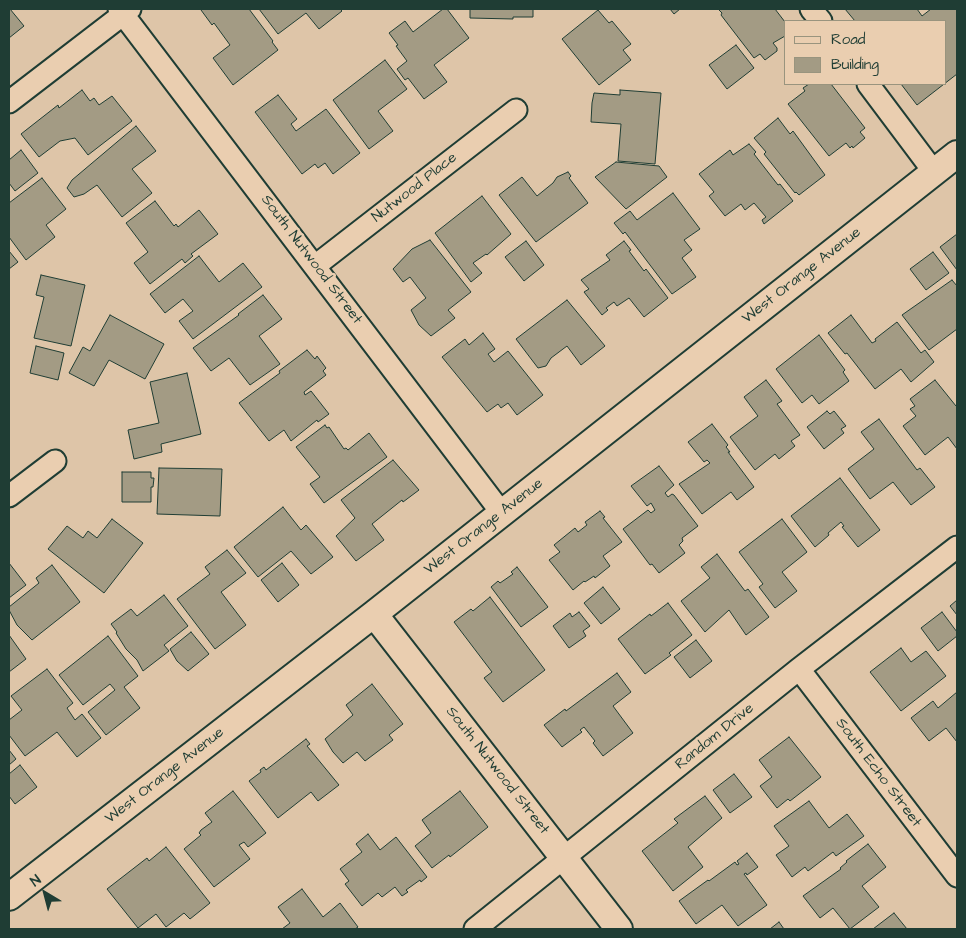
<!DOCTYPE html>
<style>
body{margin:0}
#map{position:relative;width:966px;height:938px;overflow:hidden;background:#dec5a8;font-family:"Architects Daughter",sans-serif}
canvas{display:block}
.frame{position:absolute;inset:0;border:10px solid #1f3d34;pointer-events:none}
.legend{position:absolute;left:784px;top:20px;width:162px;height:65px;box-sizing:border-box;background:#eaceb0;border:1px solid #99947e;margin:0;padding:6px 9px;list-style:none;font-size:15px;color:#1f3d34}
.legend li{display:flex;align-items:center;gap:10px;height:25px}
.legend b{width:25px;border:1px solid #99947e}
.north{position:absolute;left:20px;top:868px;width:50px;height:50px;-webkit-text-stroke:4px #eaceb0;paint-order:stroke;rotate:323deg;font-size:14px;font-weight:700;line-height:20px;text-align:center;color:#1f3d34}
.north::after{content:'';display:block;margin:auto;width:18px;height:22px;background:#1f3d34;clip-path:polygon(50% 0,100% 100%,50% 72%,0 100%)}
</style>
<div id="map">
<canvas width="966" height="938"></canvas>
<div class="frame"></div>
<ul class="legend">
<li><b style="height:6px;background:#eaceb0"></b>Road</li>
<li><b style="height:14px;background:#a39b84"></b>Building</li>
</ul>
<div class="north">N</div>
</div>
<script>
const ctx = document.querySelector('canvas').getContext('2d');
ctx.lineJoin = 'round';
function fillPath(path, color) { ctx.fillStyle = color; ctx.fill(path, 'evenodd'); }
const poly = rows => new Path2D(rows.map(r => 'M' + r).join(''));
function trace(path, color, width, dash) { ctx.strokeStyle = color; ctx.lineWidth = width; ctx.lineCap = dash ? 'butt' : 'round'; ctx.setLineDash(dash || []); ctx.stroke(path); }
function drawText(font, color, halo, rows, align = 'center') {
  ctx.font = font + ' "Architects Daughter",sans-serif'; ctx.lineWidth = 5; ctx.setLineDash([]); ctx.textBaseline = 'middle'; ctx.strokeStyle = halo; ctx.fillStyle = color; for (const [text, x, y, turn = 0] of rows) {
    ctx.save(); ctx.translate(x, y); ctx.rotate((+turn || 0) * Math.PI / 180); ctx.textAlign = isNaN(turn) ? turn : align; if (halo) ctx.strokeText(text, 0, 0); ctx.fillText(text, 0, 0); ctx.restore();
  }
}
const building = poly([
 [9,9,10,9,24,26,9,38,9,9],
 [202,9,249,9,273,41,272,42,278,50,233,85,213,58,230,45,214,23,212,25,201,10,202,9],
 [259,9,340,9,342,11,319,29,306,13,278,34,259,9],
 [443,9,447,9,469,38,434,65,447,82,424,99,408,78,405,80,397,69,407,61,396,46,398,45,389,33,405,21,413,32,443,9],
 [470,9,533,9,533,17,513,17,513,19,470,18,470,9],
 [670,9,680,9,674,14,670,9],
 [718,9,775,9,785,22,785,36,773,43,777,48,777,51,765,60,760,54,754,58,721,15,722,13,718,9],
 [845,9,917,9,922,16,931,9,957,9,957,74,917,105,901,84,945,84,945,21,855,21,845,9],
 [598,10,609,23,612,21,631,44,623,50,631,60,599,85,562,39,598,10],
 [736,45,754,68,727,89,709,65,736,45],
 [385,60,407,89,378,111,393,131,369,149,333,100,385,60],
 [809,84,831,84,865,128,860,132,865,138,853,148,852,146,850,148,846,143,829,156,788,104,805,91,803,88,809,84],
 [82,90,90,101,94,98,99,105,112,96,132,121,88,155,75,138,60,141,39,157,21,134,58,105,59,108,82,90],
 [620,90,661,93,655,164,618,161,621,124,591,122,592,103,594,93,620,95,620,90],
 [278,95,297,119,291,124,296,131,326,109,360,153,333,174,325,163,318,168,315,164,302,174,255,112,278,95],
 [778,118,790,134,793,131,825,175,799,195,796,192,795,193,764,154,766,152,754,138,778,118],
 [136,126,156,151,132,169,152,193,122,217,97,185,84,194,74,197,67,188,72,180,136,126],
 [749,144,756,152,754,154,778,185,780,184,793,201,764,224,762,220,766,217,754,203,745,210,741,204,725,216,709,196,714,192,699,174,730,150,733,155,749,144],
 [21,150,38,173,15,191,9,183,9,160,21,150],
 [616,162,659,166,667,177,626,209,595,177,616,162],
 [568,172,571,176,569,178,588,203,536,242,499,195,522,177,537,196,553,183,557,177,568,172],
 [42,178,66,209,46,225,55,237,26,260,9,237,9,203,42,178],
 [673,193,700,229,684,240,692,250,682,258,696,277,672,294,625,232,623,234,614,223,630,211,637,220,673,193],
 [482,196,511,234,487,255,486,254,473,263,482,273,471,282,435,233,482,196],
 [155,201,174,226,176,224,178,227,199,210,218,234,191,254,193,256,185,263,182,259,150,284,134,263,148,252,126,223,155,201],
 [957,234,957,270,940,247,957,234],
 [430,240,471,292,448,310,455,318,431,336,419,325,411,310,426,298,410,277,403,282,393,269,412,249,430,240],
 [526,241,544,265,524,281,505,257,526,241],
 [624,241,631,250,629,251,644,271,646,269,668,298,644,317,629,298,617,306,614,302,606,308,608,310,602,315,584,292,589,289,581,280,610,260,606,255,624,241],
 [9,251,18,262,9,269,9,251],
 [933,252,949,273,926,290,910,269,933,252],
 [199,256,219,282,243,263,262,287,193,339,179,321,193,311,183,299,165,313,150,294,199,256],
 [41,275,85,285,71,346,34,338,44,297,36,295,41,275],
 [952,280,957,286,957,329,929,350,902,315,952,280],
 [263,295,282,319,259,336,280,364,250,385,229,358,211,371,193,348,239,315,238,314,263,295],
 [567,300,605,346,581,365,567,346,551,358,546,366,538,368,516,339,567,300],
 [110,315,164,344,145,379,109,360,94,386,69,373,83,347,90,351,110,315],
 [851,315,872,343,876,341,875,339,897,322,921,353,925,350,934,362,911,382,901,369,875,389,847,353,845,354,828,333,851,315],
 [483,333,495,349,488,354,494,362,508,351,543,395,517,415,508,403,501,408,498,404,487,412,442,357,465,339,469,345,483,333],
 [819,335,845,370,843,372,849,381,819,404,812,395,802,403,776,369,819,335],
 [36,346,64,353,58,380,30,373,36,346],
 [307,350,315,359,317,356,326,368,323,371,326,375,304,392,305,395,311,391,329,414,318,422,317,420,291,441,284,430,269,441,239,403,280,373,279,371,307,350],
 [187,373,201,434,161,444,162,452,134,459,128,430,159,423,150,382,187,373],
 [766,380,782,401,777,404,800,435,791,441,795,446,779,459,775,454,755,470,730,437,758,416,744,397,766,380],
 [935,380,956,406,957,405,957,449,948,437,925,455,903,426,916,416,910,409,915,406,910,399,935,380],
 [827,411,830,414,834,411,846,426,841,429,844,433,824,449,807,427,827,411],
 [879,419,917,470,920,468,935,487,911,505,893,482,870,499,848,469,874,449,861,432,879,419],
 [712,424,728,445,726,447,730,452,728,452,754,487,737,500,731,492,702,514,679,484,710,463,707,460,704,462,688,442,712,424],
 [325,425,327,428,329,427,344,449,346,448,348,450,369,433,387,457,324,503,310,484,320,477,296,447,325,425],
 [393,460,419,490,403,502,402,500,372,524,384,540,356,561,336,536,355,518,341,500,393,460],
 [659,466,674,485,665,493,668,497,672,494,674,495,698,526,682,538,683,541,679,545,685,553,659,573,652,564,650,565,623,529,648,510,651,513,655,510,651,503,647,506,631,486,659,466],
 [159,468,222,469,220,516,157,514,159,468],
 [122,472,151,472,151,478,154,478,153,487,151,487,151,502,122,502,122,472],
 [840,478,880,530,858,547,842,527,844,526,841,522,828,533,829,535,815,547,791,516,840,478],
 [283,507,301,530,306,525,333,557,311,574,291,551,258,577,234,547,283,507],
 [600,511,605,517,603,518,622,542,603,556,610,566,595,578,594,576,585,582,584,581,573,590,549,560,560,552,554,545,575,528,578,532,587,525,585,522,600,511],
 [112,519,143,543,104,593,48,549,67,526,83,538,88,531,97,538,112,519],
 [782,519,807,552,782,572,797,591,775,608,759,587,763,584,739,552,782,519],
 [227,550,246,573,221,592,246,625,215,649,177,599,210,574,205,567,227,550],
 [717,554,745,591,748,589,769,617,746,635,729,610,705,632,681,601,710,578,701,567,717,554],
 [9,563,26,585,9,598,9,563],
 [282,563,299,585,278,602,261,580,282,563],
 [52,565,80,602,32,640,17,625,9,610,9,607,39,583,36,578,52,565],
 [517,567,548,607,521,627,491,587,498,581,500,583,513,574,511,572,517,567],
 [603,587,620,609,601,624,584,603,603,587],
 [164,595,188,626,164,645,169,651,143,671,137,660,126,649,116,633,117,632,111,624,131,609,137,616,164,595],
 [490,597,545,670,503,702,484,678,492,672,454,622,471,609,473,611,490,597],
 [957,600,957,615,950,606,957,600],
 [668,603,692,635,669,653,671,655,645,674,618,639,650,614,651,616,668,603],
 [579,612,590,626,583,631,586,636,569,648,553,626,570,613,572,617,579,612],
 [942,612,957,632,957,636,938,651,921,628,942,612],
 [191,632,209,654,188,671,177,661,170,649,191,632],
 [9,635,26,659,9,672,9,635],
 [108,636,138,676,124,687,140,708,106,735,88,712,115,690,110,684,83,705,59,675,108,636],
 [696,640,712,661,690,678,674,657,696,640],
 [901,648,911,662,926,651,946,676,901,711,870,672,901,648],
 [47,669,73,703,67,708,75,720,82,714,101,738,77,757,57,732,25,756,9,735,9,720,22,710,11,696,47,669],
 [617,673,631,692,613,706,633,733,603,756,593,743,595,741,584,727,580,730,582,732,562,747,544,725,565,709,566,711,617,673],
 [372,684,403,724,389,735,393,740,365,761,357,752,343,763,333,752,325,739,353,715,346,705,372,684],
 [957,692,957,742,946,728,929,741,911,718,933,701,938,708,957,692],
 [789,737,821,777,790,801,788,799,777,808,760,786,772,777,759,760,789,737],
 [306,739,310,744,307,746,339,785,318,801,311,792,278,818,249,781,261,772,260,770,264,767,266,770,306,739],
 [9,750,16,759,9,765,9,750],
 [20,765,37,787,15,804,9,796,9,774,20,765],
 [734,774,752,797,730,813,713,790,734,774],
 [233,791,266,833,248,847,244,842,239,845,250,859,214,887,184,849,201,835,199,833,201,830,212,822,205,813,233,791],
 [460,791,488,827,450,857,449,855,432,868,415,846,431,833,422,820,460,791],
 [705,796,722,818,688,847,703,867,673,891,642,851,678,823,674,819,705,796],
 [809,801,829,828,847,814,864,836,836,856,833,852,808,871,805,867,792,877,776,855,789,846,774,826,809,801],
 [368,834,380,850,396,837,427,877,421,882,420,880,406,890,408,892,402,896,395,887,382,897,378,893,362,906,345,884,349,881,340,869,362,852,356,844,368,834],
 [868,844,886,867,862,886,879,907,850,929,833,908,820,918,803,896,841,869,840,868,847,862,846,861,868,844],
 [166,847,210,903,190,919,184,913,166,927,156,914,138,928,107,889,147,858,149,861,166,847],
 [747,853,758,867,747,875,746,873,744,874,767,905,738,926,722,905,696,924,679,901,708,880,709,881,735,862,737,865,739,864,737,861,747,853],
 [302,889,323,917,340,903,358,927,355,929,282,929,290,923,278,907,302,889],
 [894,913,907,929,873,929,894,913],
 [779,922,784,929,770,929,779,922]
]);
fillPath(building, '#a39b84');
trace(building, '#1f3d34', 1);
const minor = poly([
 [119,9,501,512],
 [811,9,821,21],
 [868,84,934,172],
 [9,102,130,9],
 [315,266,516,110],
 [9,496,55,461],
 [799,669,957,876],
 [475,929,799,669,957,547]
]);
const tertiary = poly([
 [374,614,619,929],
 [9,897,374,614,957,154]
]);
trace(minor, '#1f3d34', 25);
trace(tertiary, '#1f3d34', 30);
trace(minor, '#eaceb0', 21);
trace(tertiary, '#eaceb0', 26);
drawText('15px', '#1f3d34', '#eaceb0', [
 ["Nutwood Place",415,188,-38],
 ["South Nutwood Street",311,260,53],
 ["West Orange Avenue",802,276,-38],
 ["West Orange Avenue",484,527,-38],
 ["Random Drive",715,737,-39],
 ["South Nutwood Street",497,771,52],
 ["South Echo Street",878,773,53],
 ["West Orange Avenue",165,776,-38]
]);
</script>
